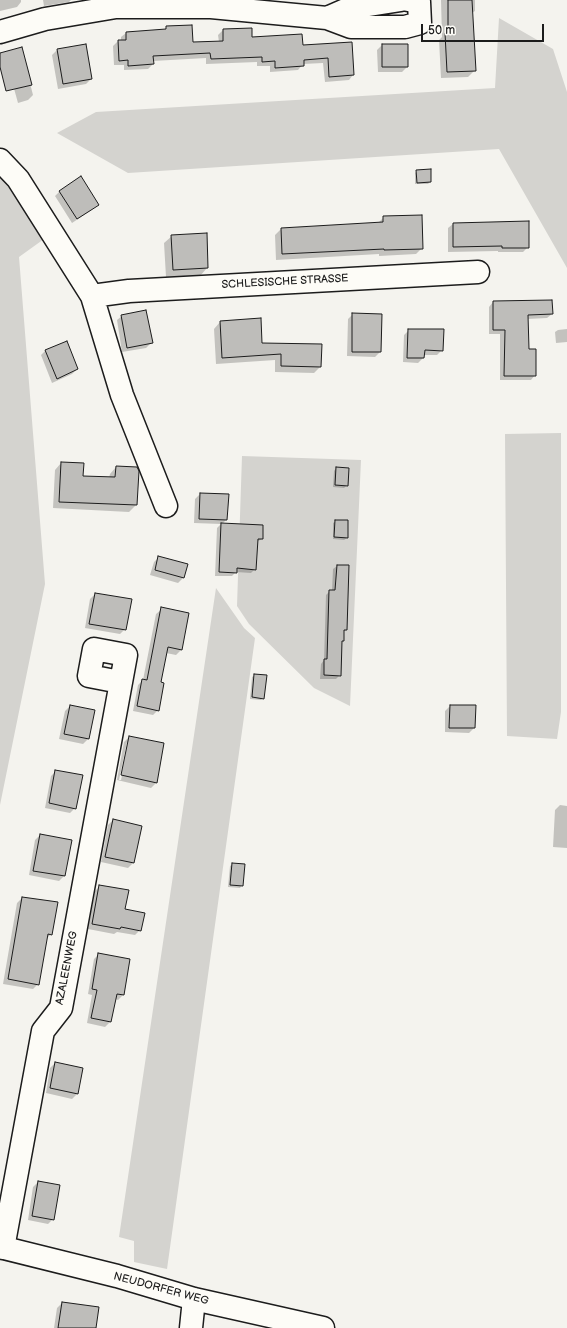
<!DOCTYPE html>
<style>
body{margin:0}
#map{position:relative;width:567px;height:1328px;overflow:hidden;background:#f4f3ee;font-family:"Balsamiq Sans",sans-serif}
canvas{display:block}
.scale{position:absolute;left:421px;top:24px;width:123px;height:18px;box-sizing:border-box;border:2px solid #1c1c1c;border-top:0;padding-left:5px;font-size:12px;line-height:14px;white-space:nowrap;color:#1c1c1c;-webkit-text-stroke:3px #fdfcf7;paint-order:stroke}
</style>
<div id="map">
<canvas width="567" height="1328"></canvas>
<div class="scale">50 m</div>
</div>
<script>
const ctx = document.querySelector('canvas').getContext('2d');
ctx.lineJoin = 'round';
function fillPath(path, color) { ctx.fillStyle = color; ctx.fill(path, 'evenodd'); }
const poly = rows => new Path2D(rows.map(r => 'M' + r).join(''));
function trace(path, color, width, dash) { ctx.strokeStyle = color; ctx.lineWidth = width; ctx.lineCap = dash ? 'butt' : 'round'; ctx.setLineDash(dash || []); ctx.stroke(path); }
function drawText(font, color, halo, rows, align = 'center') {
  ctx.font = font + ' "Balsamiq Sans",sans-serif'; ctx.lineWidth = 3.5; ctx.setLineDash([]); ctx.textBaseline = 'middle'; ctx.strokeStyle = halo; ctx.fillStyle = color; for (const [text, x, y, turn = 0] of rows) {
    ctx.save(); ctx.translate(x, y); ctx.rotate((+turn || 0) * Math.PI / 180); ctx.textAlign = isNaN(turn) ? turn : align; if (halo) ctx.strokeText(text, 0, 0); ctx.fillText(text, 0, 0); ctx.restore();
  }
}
fillPath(poly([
 [499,18,553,49,567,92,567,268,499,149,128,173,57,133,96,112,495,88],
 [0,173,1,173,44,239,19,257,45,584,0,805],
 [561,433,561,712,557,739,507,736,505,434],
 [242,456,361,460,350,706,314,688,249,624,237,606],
 [216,588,244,628,255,638,167,1269,134,1262,134,1241,119,1237]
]), '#d4d3cf');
fillPath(poly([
 [0,0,21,0,21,2,17,7,0,11],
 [43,0,71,0,69,2,44,6],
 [441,0,475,0,475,11,472,13,475,70,468,77,441,78,439,40,442,37],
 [167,27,192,43,219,42,218,35,223,30,251,38,302,46,351,43,353,75,349,80,325,82,323,63,303,64,298,70,270,72,270,66,257,66,257,62,206,64,206,58,153,61,153,64,148,69,124,70,124,65,114,65,113,46,118,41,121,41,121,37,126,33,163,31],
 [382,45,407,67,402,72,378,72,377,50],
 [21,48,33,95,28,100,18,103,5,56],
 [57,50,91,79,86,84,58,89,52,55],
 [417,171,430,182,428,184,415,184,415,173],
 [60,191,98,204,93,209,72,223,55,196],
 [384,217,422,248,416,254,379,256,379,254,276,260,275,235,281,229,378,223],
 [453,224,528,247,523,252,498,252,498,251,448,252,448,228],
 [172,236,207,268,200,276,166,277,164,243],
 [493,302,552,314,547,318,527,319,528,350,535,375,531,380,500,380,500,334,489,334,489,307],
 [353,314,380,352,375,357,347,356,348,319],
 [122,316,151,343,146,348,122,352,117,320],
 [220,322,261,344,320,367,314,373,275,372,275,360,216,364,214,329],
 [567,329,567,342,556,343,555,332,558,330],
 [409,330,442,350,437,355,423,355,423,358,418,363,403,362,404,335],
 [46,350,77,369,72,374,52,383,41,355],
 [61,463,82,477,109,478,110,474,116,467,136,505,129,512,53,508,55,470],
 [336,468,347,485,344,488,333,487,334,471],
 [200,494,227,519,222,524,262,539,256,542,255,569,251,573,236,572,232,576,215,576,217,528,221,524,194,523,195,499],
 [336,521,347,538,344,540,333,539,333,523],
 [159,557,183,578,178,583,150,575,154,562],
 [337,566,347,592,348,592,346,630,343,632,343,640,341,643,340,675,336,679,320,679,321,664,324,660,326,595,330,591,332,591,333,569],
 [95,594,125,629,120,634,85,628,90,599],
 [162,609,181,650,176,655,166,653,160,683,158,710,153,715,133,711,138,685,143,680,156,614],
 [255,675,263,698,261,700,250,699,252,677],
 [70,706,88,739,83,744,59,739,65,711],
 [450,706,474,728,469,733,445,732,445,711],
 [129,737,156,783,151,788,117,780,124,742],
 [127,742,129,742,121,780,119,780],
 [56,771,75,808,70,813,45,808,51,776],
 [560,805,567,806,567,848,553,847,555,810],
 [113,820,140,826,133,863,128,868,101,862,108,825],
 [40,835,64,876,59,881,29,875,35,840],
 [233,864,242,885,240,888,228,887,230,866],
 [100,886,124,910,140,930,135,935,117,932,114,934,88,929,95,891],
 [22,898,51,934,46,939,38,984,33,989,3,984,17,903],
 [99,954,123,995,118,1000,115,999,110,1022,105,1027,87,1023,92,995,88,994,94,959],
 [55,1063,82,1068,77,1094,72,1099,46,1093,50,1068],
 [38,1182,53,1219,48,1224,28,1220,33,1187],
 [62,1303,95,1328,54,1328,57,1308]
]), '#0003');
const building = poly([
 [448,0,472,0,476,71,447,72,445,33,448,32,448,0],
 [192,25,193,42,223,41,223,29,252,28,252,37,302,34,303,45,352,42,354,75,329,77,328,58,304,60,304,66,275,68,275,61,262,62,262,57,211,59,210,53,153,56,154,64,128,66,128,60,119,61,118,40,126,40,126,32,166,29,166,26,192,25],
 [86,44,92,79,63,84,57,49,86,44],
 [382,44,408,44,408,67,382,67,382,44],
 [22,47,32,85,6,91,0,67,0,53,22,47],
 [431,169,431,182,417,183,416,170,431,169],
 [81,176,99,205,77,219,59,191,81,176],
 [422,215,423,249,384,250,384,249,282,254,281,228,383,222,383,216,422,215],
 [529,221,529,248,502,248,502,246,453,247,453,223,529,221],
 [207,233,208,268,173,270,171,235,207,233],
 [552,300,553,314,528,315,529,349,536,349,536,376,504,376,505,330,493,330,493,301,552,300],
 [146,310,153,343,127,348,121,315,146,310],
 [352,313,382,314,381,352,352,352,352,313],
 [261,318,262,343,322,344,321,367,281,366,281,354,222,358,220,321,261,318],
 [408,329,444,329,443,351,425,350,424,358,407,358,408,329],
 [67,341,78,369,57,379,45,350,67,341],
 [61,462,84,463,83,476,115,477,116,466,137,467,139,471,137,505,59,502,61,462],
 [336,467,349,468,348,486,335,485,336,467],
 [200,493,229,494,227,520,199,519,200,493],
 [335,520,348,520,348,538,334,537,335,520],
 [221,523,263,525,263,539,258,539,256,570,237,568,237,573,219,572,221,523],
 [158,556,188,564,184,578,155,570,158,556],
 [337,565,349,565,347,630,344,630,344,641,342,641,341,676,324,675,324,659,327,659,329,590,335,590,337,565],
 [95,593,132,599,126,630,89,624,95,593],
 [161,607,189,613,182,650,168,647,161,682,164,683,159,711,137,706,142,679,147,680,161,607],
 [254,674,267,675,264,699,252,697,254,674],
 [70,705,95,710,89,739,64,734,70,705],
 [450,705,476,705,475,728,449,728,450,705],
 [129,736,164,743,157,783,121,775,129,736],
 [55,770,83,775,76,809,49,803,55,770],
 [113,819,142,826,134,863,105,857,113,819],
 [40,834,72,840,65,876,33,871,40,834],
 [232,863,245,864,243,886,230,885,232,863],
 [99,885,129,890,125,909,145,913,141,931,121,927,120,929,92,924,99,885],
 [22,897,58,902,52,935,48,934,39,985,8,979,22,897],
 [98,953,130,959,124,995,117,994,111,1022,91,1018,97,990,92,989,98,953],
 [55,1062,83,1068,78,1094,50,1088,55,1062],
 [38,1181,60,1185,54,1220,32,1216,38,1181],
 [62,1302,99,1307,96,1328,58,1328,62,1302]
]);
fillPath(building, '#bebdba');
trace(building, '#1c1c1c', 1);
const minor = poly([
 [327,18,350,8,401,0],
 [0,32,45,19,116,7,211,7,327,18,351,27,405,27,420,23,419,2,408,0],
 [0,160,18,179,92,296,129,291,478,272],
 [92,296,122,395,166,506],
 [0,1247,117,1276,194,1299,323,1328],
 [3,1248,43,1031,61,1008,126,655,94,649,89,676,120,682],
 [191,1328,194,1299]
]);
trace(minor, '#1c1c1c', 25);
trace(minor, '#fdfcf7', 22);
drawText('11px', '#1c1c1c', '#fdfcf7', [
 ["SCHLESISCHE STRASSE",285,282,-3],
 ["AZALEENWEG",67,968,-79],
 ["NEUDORFER WEG",161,1289,15]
]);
</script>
